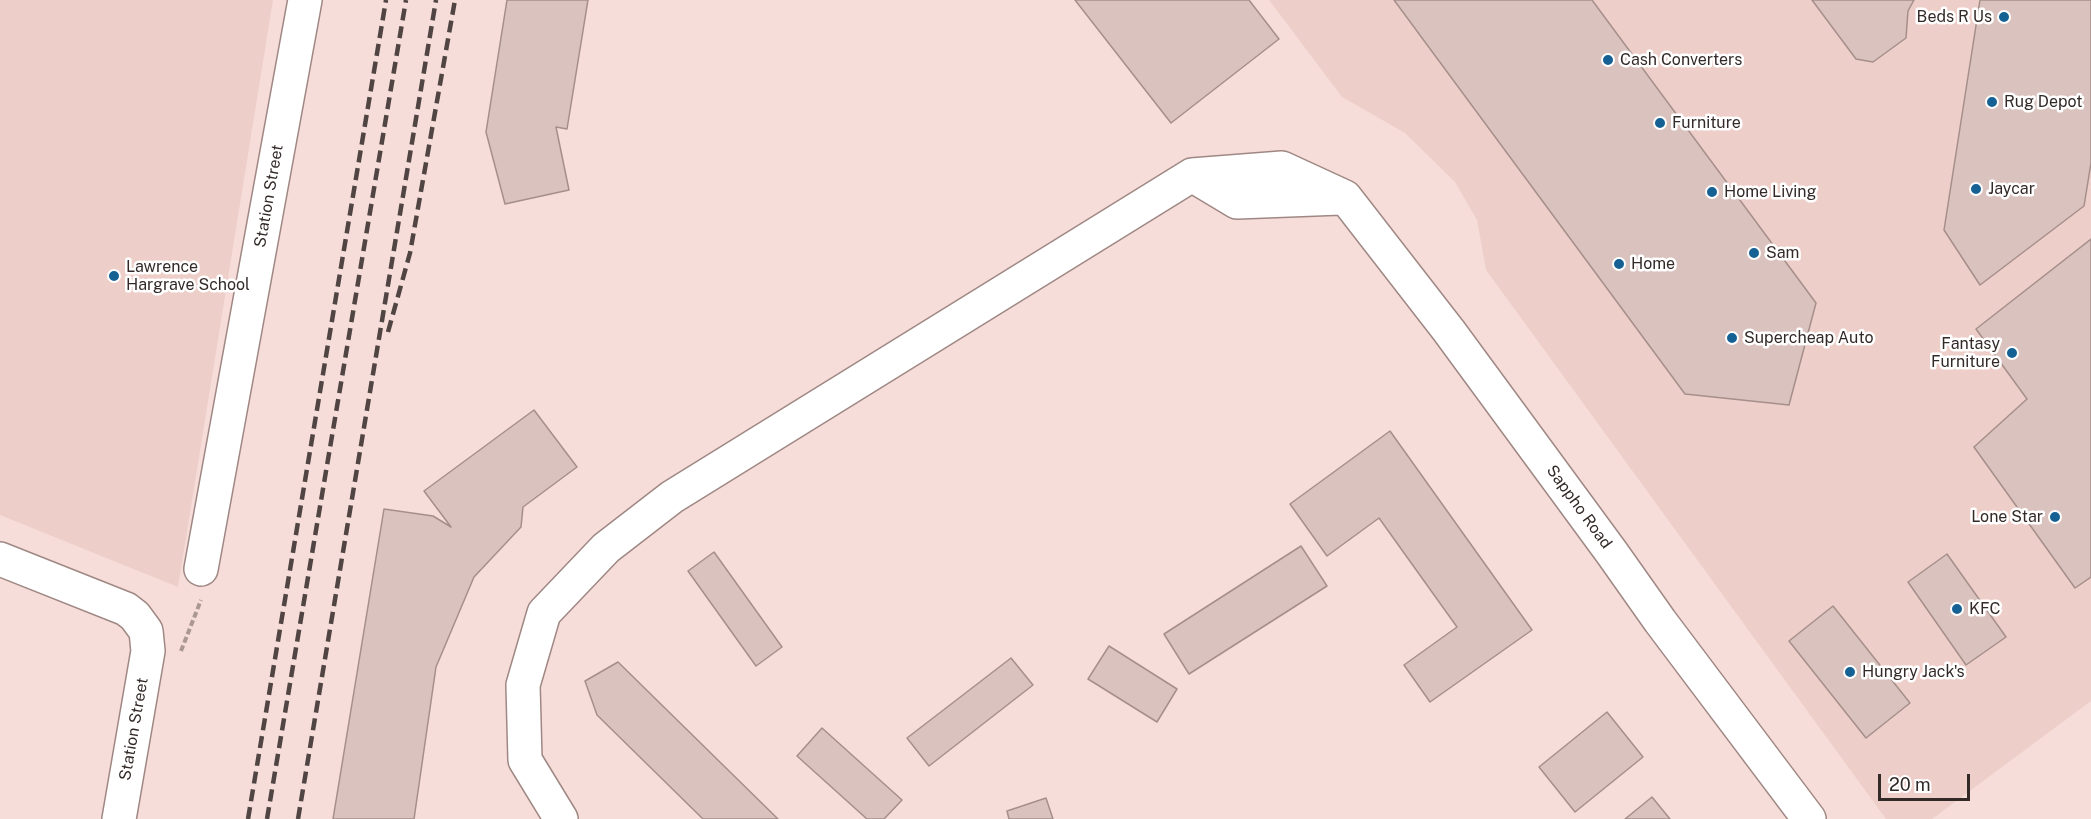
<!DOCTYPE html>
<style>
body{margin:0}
#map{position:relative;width:2091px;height:819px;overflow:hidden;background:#f6ddd9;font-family:"Public Sans",sans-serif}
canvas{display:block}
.scale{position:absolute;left:1878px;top:774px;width:92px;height:27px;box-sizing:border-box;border:3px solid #332a28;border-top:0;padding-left:8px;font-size:18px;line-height:21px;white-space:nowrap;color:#332a28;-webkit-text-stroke:4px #fff;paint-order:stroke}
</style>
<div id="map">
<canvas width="2091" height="819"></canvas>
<div class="scale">20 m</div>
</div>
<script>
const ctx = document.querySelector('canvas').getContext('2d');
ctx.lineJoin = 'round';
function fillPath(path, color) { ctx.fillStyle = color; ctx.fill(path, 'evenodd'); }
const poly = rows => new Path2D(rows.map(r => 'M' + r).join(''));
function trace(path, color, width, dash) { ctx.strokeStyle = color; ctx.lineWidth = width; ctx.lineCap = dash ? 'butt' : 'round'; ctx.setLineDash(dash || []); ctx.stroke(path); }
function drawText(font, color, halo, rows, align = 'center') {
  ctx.font = font + ' "Public Sans",sans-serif'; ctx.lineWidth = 5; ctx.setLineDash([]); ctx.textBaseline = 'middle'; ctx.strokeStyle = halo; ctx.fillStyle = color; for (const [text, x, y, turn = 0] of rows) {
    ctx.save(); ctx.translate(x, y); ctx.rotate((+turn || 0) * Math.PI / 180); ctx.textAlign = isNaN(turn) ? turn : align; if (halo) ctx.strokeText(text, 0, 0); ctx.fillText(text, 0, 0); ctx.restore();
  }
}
fillPath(poly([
 [0,0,273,0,178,587,0,515],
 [1269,0,2091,0,2091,701,1932,819,1886,819,1486,270,1477,220,1455,182,1405,133,1342,97]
]), '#eecec8');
const building = poly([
 [507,0,588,0,567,129,556,127,569,190,505,204,486,132,507,0],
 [1075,0,1249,0,1279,39,1171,123,1075,0],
 [1394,0,1592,0,1816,303,1789,405,1685,394,1394,0],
 [1812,0,1914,0,1908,11,1906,38,1873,62,1856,59,1812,0],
 [1980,0,2091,0,2091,163,2084,206,1980,285,1944,230,1980,0],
 [2091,239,2091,577,2075,588,1974,447,2027,399,1976,329,2091,239],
 [534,410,577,467,523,507,521,527,474,577,436,667,414,819,333,819,384,509,433,516,451,527,424,491,534,410],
 [1390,431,1532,630,1430,702,1404,665,1457,627,1379,518,1327,556,1290,504,1390,431],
 [1301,546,1327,586,1189,674,1164,634,1301,546],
 [714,552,782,647,756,666,688,571,714,552],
 [1947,554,2006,637,1966,665,1908,582,1947,554],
 [1833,606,1910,703,1866,738,1789,641,1833,606],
 [1109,646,1177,689,1157,722,1088,679,1109,646],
 [1011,658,1033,685,929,766,907,738,1011,658],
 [618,662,778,819,703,819,597,715,585,681,618,662],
 [1607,712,1643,757,1575,812,1539,767,1607,712],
 [822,728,902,800,884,819,867,819,797,756,822,728],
 [1652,797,1670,819,1625,819,1652,797],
 [1046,798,1053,819,1009,819,1007,811,1046,798]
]);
fillPath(building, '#dac2be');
trace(building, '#a68f8b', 1.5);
const minor = poly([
 [1192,175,1237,202,1340,198],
 [0,559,126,609,135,616,146,631,148,651,119,819],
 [201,569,305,0],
 [561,819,525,760,523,685,544,613,606,548,672,497,1192,175,1282,168,1345,197,1449,331,1612,553,1660,621,1809,819]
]);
trace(minor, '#9f8884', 36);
trace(poly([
 [181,651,201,600]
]), '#ab9895', 4, [6, 3]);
trace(minor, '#fff', 33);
trace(poly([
 [388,332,410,253,455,0],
 [248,819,386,0],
 [267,819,406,0],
 [298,819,436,0]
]), '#504543', 4.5, [12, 6]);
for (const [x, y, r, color] of [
 [2004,17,6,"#166194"],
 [1608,60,6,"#166194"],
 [1992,102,6,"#166194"],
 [1660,123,6,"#166194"],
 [1976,189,6,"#166194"],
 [1712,192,6,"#166194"],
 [1754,253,6,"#166194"],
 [1619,264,6,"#166194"],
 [114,276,6,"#166194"],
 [1732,338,6,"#166194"],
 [2012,353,6,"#166194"],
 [2055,517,6,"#166194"],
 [1957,609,6,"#166194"],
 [1850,672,6,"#166194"]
]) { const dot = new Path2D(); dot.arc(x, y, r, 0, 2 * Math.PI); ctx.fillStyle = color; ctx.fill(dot); trace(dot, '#fff', 2); }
drawText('16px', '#332a28', '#fff', [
 ["Beds R Us",1992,17,"right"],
 ["Cash Converters",1620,60],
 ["Rug Depot",2004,102],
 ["Furniture",1672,123],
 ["Jaycar",1988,189],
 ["Home Living",1724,192],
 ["Sam",1766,253],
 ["Home",1631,264],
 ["Lawrence",126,267],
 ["Hargrave School",126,285],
 ["Supercheap Auto",1744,338],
 ["Fantasy",2000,344,"right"],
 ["Furniture",2000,362,"right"],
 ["Lone Star",2043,517,"right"],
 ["KFC",1969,609],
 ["Hungry Jack's",1862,672]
], 'left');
drawText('16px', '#332a28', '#fff', [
 ["Station Street",269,196,-80],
 ["Sappho Road",1579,507,54],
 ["Station Street",134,729,-80]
]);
</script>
